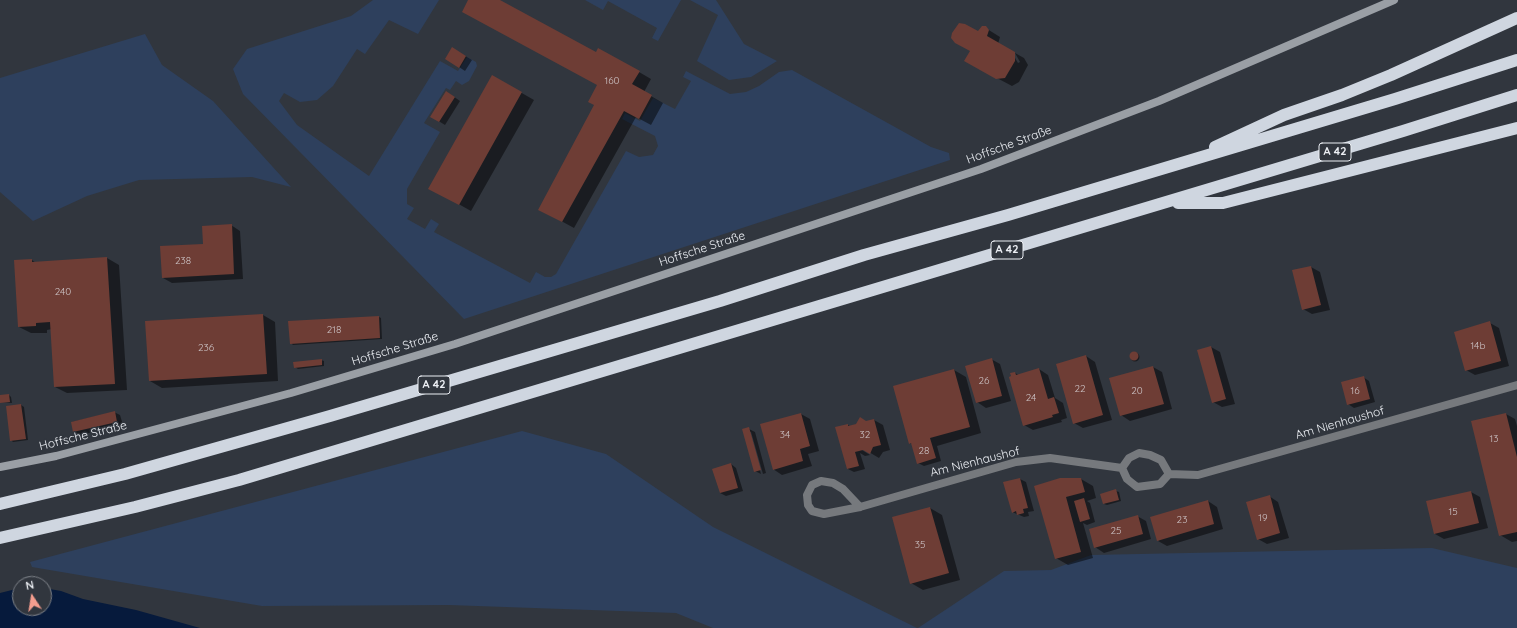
<!DOCTYPE html>
<meta charset="utf-8">
<style>
body{margin:0}
#map{position:relative;width:1517px;height:628px;overflow:hidden;background:#31363e;font-family:Quicksand,sans-serif}
canvas{display:block}
.north{position:absolute;left:12px;top:576px;width:40px;height:40px;box-sizing:border-box;background:#31363e;border:1px solid #7c8087;border-radius:50%;rotate:348deg;font-size:11px;font-weight:700;line-height:16px;text-align:center;color:#eceff4}
.north::after{content:'';display:block;margin:auto;width:14px;height:18px;background:#f59d8e;clip-path:polygon(50% 0,100% 100%,50% 72%,0 100%)}
</style>
<div id="map">
<canvas width="1517" height="628"></canvas>
<div class="north">N</div>
</div>
<script>
const ctx = document.querySelector('canvas').getContext('2d');
ctx.lineJoin = 'round';
function fillPath(path, color) { ctx.fillStyle = color; ctx.fill(path, 'evenodd'); }
const poly = rows => new Path2D(rows.map(r => 'M' + r).join(''));
function trace(path, color, width, dash) { ctx.strokeStyle = color; ctx.lineWidth = width; ctx.lineCap = dash ? 'butt' : 'round'; ctx.setLineDash(dash || []); ctx.stroke(path); }
function drawText(font, color, halo, rows, align = 'center') {
  ctx.font = font + ' Quicksand,sans-serif'; ctx.lineWidth = 3; ctx.setLineDash([]); ctx.textBaseline = 'middle'; ctx.strokeStyle = halo; ctx.fillStyle = color; for (const [text, x, y, turn = 0] of rows) {
    ctx.save(); ctx.translate(x, y); ctx.rotate((+turn || 0) * Math.PI / 180); ctx.textAlign = isNaN(turn) ? turn : align; if (halo) ctx.strokeText(text, 0, 0); ctx.fillText(text, 0, 0); ctx.restore();
  }
}
fillPath(poly([
 [373,0,439,0,418,34,389,20,365,54,357,49,333,86,317,100,300,102,284,93,279,101,297,125,369,176,440,61,458,71,467,57,476,62,477,66,469,81,462,85,456,81,450,90,446,88,424,123,440,132,407,189,407,204,414,208,407,219,425,229,431,219,439,224,434,232,530,283,536,272,545,277,551,277,556,274,626,151,639,157,653,155,658,146,655,136,622,119,625,113,640,121,653,98,675,109,691,81,683,77,686,71,730,94,746,92,759,86,779,72,792,70,931,147,949,153,950,160,464,319,243,94,233,69,247,49,351,16],
 [585,0,681,0,658,41,652,38,657,28,608,1,603,10],
 [690,0,716,0,744,44,777,61,751,77,729,80,697,61,718,15],
 [145,34,162,65,213,101,291,187,252,177,139,180,87,196,33,221,0,192,0,78],
 [522,431,606,454,713,527,917,628,713,628,676,613,449,605,262,606,32,567,30,562],
 [1432,548,1517,568,1517,628,918,628,1004,571,1051,570,1091,555]
]), '#2e405d');
fillPath(poly([
 [20,588,20,608,44,608,44,588,61,591,83,599,136,610,200,628,0,628,0,593]
]), '#061a3c');
fillPath(poly([
 [469,0,498,0,597,54,639,72,651,79,644,92,663,103,651,125,636,117,574,228,552,216,596,105,598,85],
 [984,27,1000,37,998,44,1011,51,1018,63,1020,62,1015,53,1024,58,1028,65,1019,82,1012,86,978,68,978,32],
 [452,48,472,60,465,71,459,67],
 [492,76,534,100,471,211,430,188],
 [447,92,460,101,445,125,432,117],
 [231,225,240,231,243,279,172,283,163,278],
 [107,258,119,265,127,390,67,393,55,387,52,329,47,330,47,333,31,333,19,327,32,260,36,263],
 [1311,267,1320,272,1330,310,1312,314,1303,309,1294,271],
 [263,315,275,322,278,381,162,388,150,381],
 [379,317,381,318,382,339,293,345,291,343],
 [1490,323,1499,328,1509,366,1475,375,1466,370],
 [1211,347,1220,352,1235,404,1222,407,1213,402],
 '1130.5 357a4.5 4.5 0 1 1 9 0a4.5 4.5 0 1 1-9 0Z',
 [1086,356,1095,362,1112,420,1083,428,1074,423],
 [991,359,1000,364,1011,401,986,408,977,402],
 [321,360,324,361,324,366,298,369,295,367],
 [1153,367,1162,372,1172,409,1130,421,1121,415],
 [1039,369,1048,375,1055,398,1063,403,1067,418,1061,420,1062,422,1033,430,1024,425,1015,373,1019,375],
 [954,370,966,377,981,433,937,446,941,461,924,466,918,463,912,444,910,443],
 [1363,377,1369,381,1375,402,1354,408,1348,404],
 [9,395,11,397,12,403,0,402,0,396],
 [21,405,24,407,28,440,13,442,11,440,7,407],
 [114,412,120,415,123,425,80,435,74,432,72,422],
 [801,414,810,419,819,451,808,454,812,466,782,475,773,469],
 [1506,414,1515,419,1517,426,1517,541,1512,542,1500,535,1473,422],
 [874,420,883,425,890,450,883,452,879,458,862,448,862,450,870,455,865,456,860,453,865,469,854,472,848,469,848,425,850,426],
 [749,429,755,432,766,473,763,474,751,432,749,432,761,474,755,471,743,430],
 [731,464,736,468,743,491,726,496,720,493],
 [1020,479,1026,482,1034,511,1028,512,1029,516,1024,517,1012,512],
 [1081,479,1093,486,1096,498,1087,501,1090,503,1095,522,1087,525,1083,523,1093,558,1068,565,1056,558,1036,486],
 [1116,491,1119,492,1121,501,1107,505,1104,504],
 [1471,492,1480,497,1488,528,1444,539,1435,534,1427,502],
 [1269,496,1278,502,1289,538,1267,544,1258,539],
 [1208,501,1217,507,1223,529,1167,546,1158,541],
 [930,508,942,515,960,580,923,590,911,583],
 [1137,516,1146,521,1151,539,1104,553,1095,547]
]), '#0007');
fillPath(poly([
 [468,0,500,0,596,52,598,48,640,71,632,84,652,95,639,119,624,111,562,222,538,210,594,105,588,102,597,85,462,12],
 [959,23,965,24,978,31,982,26,986,26,989,30,987,36,1015,52,1015,61,1005,78,996,79,964,61,970,51,955,43,951,38,952,33],
 [452,47,466,56,459,68,445,59],
 [492,75,522,92,459,205,428,189],
 [446,91,455,97,439,122,430,117],
 [232,224,234,274,162,278,160,246,203,244,202,226],
 [107,257,115,384,54,387,50,322,36,323,36,326,18,327,14,260,32,259,32,262],
 [1311,266,1321,305,1302,310,1292,270],
 [263,314,267,374,149,381,145,321],
 [379,316,380,338,290,344,288,321],
 [1490,321,1501,361,1465,371,1454,332],
 [1211,346,1226,399,1212,403,1197,350],
 '1129.5 356a4.5 4.5 0 1 1 9 0a4.5 4.5 0 1 1-9 0Z',
 [1086,355,1103,415,1073,424,1056,364],
 [992,358,1002,396,976,403,965,366],
 [322,359,322,365,294,368,293,362],
 [1153,366,1164,404,1120,416,1109,378],
 [1039,368,1048,399,1054,397,1059,413,1052,415,1053,417,1023,426,1009,377,1011,376,1010,373,1015,372,1016,375],
 [954,369,970,427,930,438,936,458,917,464,911,443,909,444,893,386],
 [1364,376,1370,399,1347,405,1341,382],
 [9,394,10,402,0,403,0,395],
 [21,404,26,439,10,441,6,406],
 [115,411,117,422,73,432,71,422],
 [801,413,810,446,800,449,803,461,773,470,760,424],
 [1506,413,1517,457,1517,532,1499,536,1471,421],
 [860,417,866,421,874,419,881,445,873,447,870,454,863,450,855,452,859,466,847,469,835,427,848,424,848,426,856,424],
 [749,427,761,470,754,472,742,429],
 [731,463,738,488,720,493,712,469],
 [1020,478,1028,508,1023,509,1024,513,1017,515,1016,511,1012,513,1003,482],
 [1060,478,1081,478,1085,492,1066,497,1081,552,1055,559,1034,486],
 [1116,489,1119,500,1103,504,1100,494],
 [1471,491,1479,523,1434,534,1426,501],
 [1270,495,1280,533,1257,540,1246,502],
 [1084,498,1090,519,1080,522,1074,501],
 [1208,500,1214,524,1157,541,1150,517],
 [930,507,949,573,910,584,892,517],
 [1138,515,1143,534,1094,548,1089,529]
]), '#6e3d35');
trace(poly([
 [1122,468,1127,479,1137,487,1160,484,1169,474],
 [860,507,843,489,833,483,821,481,812,485,807,495,808,505,812,511,824,514,860,507,1016,462,1050,458,1122,468,1129,458,1139,453,1150,455,1161,460,1169,474,1198,475,1517,385]
]), '#76797d', 8);
trace(poly([
 [0,467,56,456,291,393,455,344,981,169,1159,101,1394,0]
]), '#9a9fa5', 8);
trace(poly([
 [1215,147,1284,115,1342,95,1391,75,1517,18],
 [1178,203,1223,203,1517,128],
 [0,504,125,474,330,416,720,301,864,255,1008,215,1395,99,1517,60],
 [0,538,135,507,239,480,1403,131,1517,95]
]), '#cfd6e0', 12);
drawText('10px', '#ccc2c4', null, [
 ["160",612,81],
 ["238",183,261],
 ["240",63,292],
 ["218",334,330],
 ["14b",1478,346],
 ["236",206,348],
 ["26",984,381],
 ["22",1080,389],
 ["20",1137,391],
 ["16",1355,391],
 ["24",1031,398],
 ["34",785,435],
 ["32",865,435],
 ["13",1494,439],
 ["28",924,451],
 ["15",1453,512],
 ["19",1263,518],
 ["23",1182,520],
 ["25",1116,531],
 ["35",920,545]
]);
for (const [x, y, w] of [
 [1335,152,32],
 [1007,250,32],
 [434,385,32]
]) { const box = new Path2D(); box.roundRect(x - w / 2, y - 9, w, 18, 3); ctx.fillStyle = '#31363e'; ctx.fill(box); trace(box, '#eceff4', 1); }
drawText('bold 11px', '#eceff4', null, [
 ["A 42",1335,152],
 ["A 42",1007,250],
 ["A 42",434,385]
]);
drawText('12px', '#eceff4', '#31363e', [
 ["Hoffsche Straße",1009,145,-20],
 ["Hoffsche Straße",702,249,-18],
 ["Hoffsche Straße",395,349,-17],
 ["Am Nienhaushof",1340,423,-16],
 ["Hoffsche Straße",83,436,-14],
 ["Am Nienhaushof",975,462,-14]
]);
</script>
